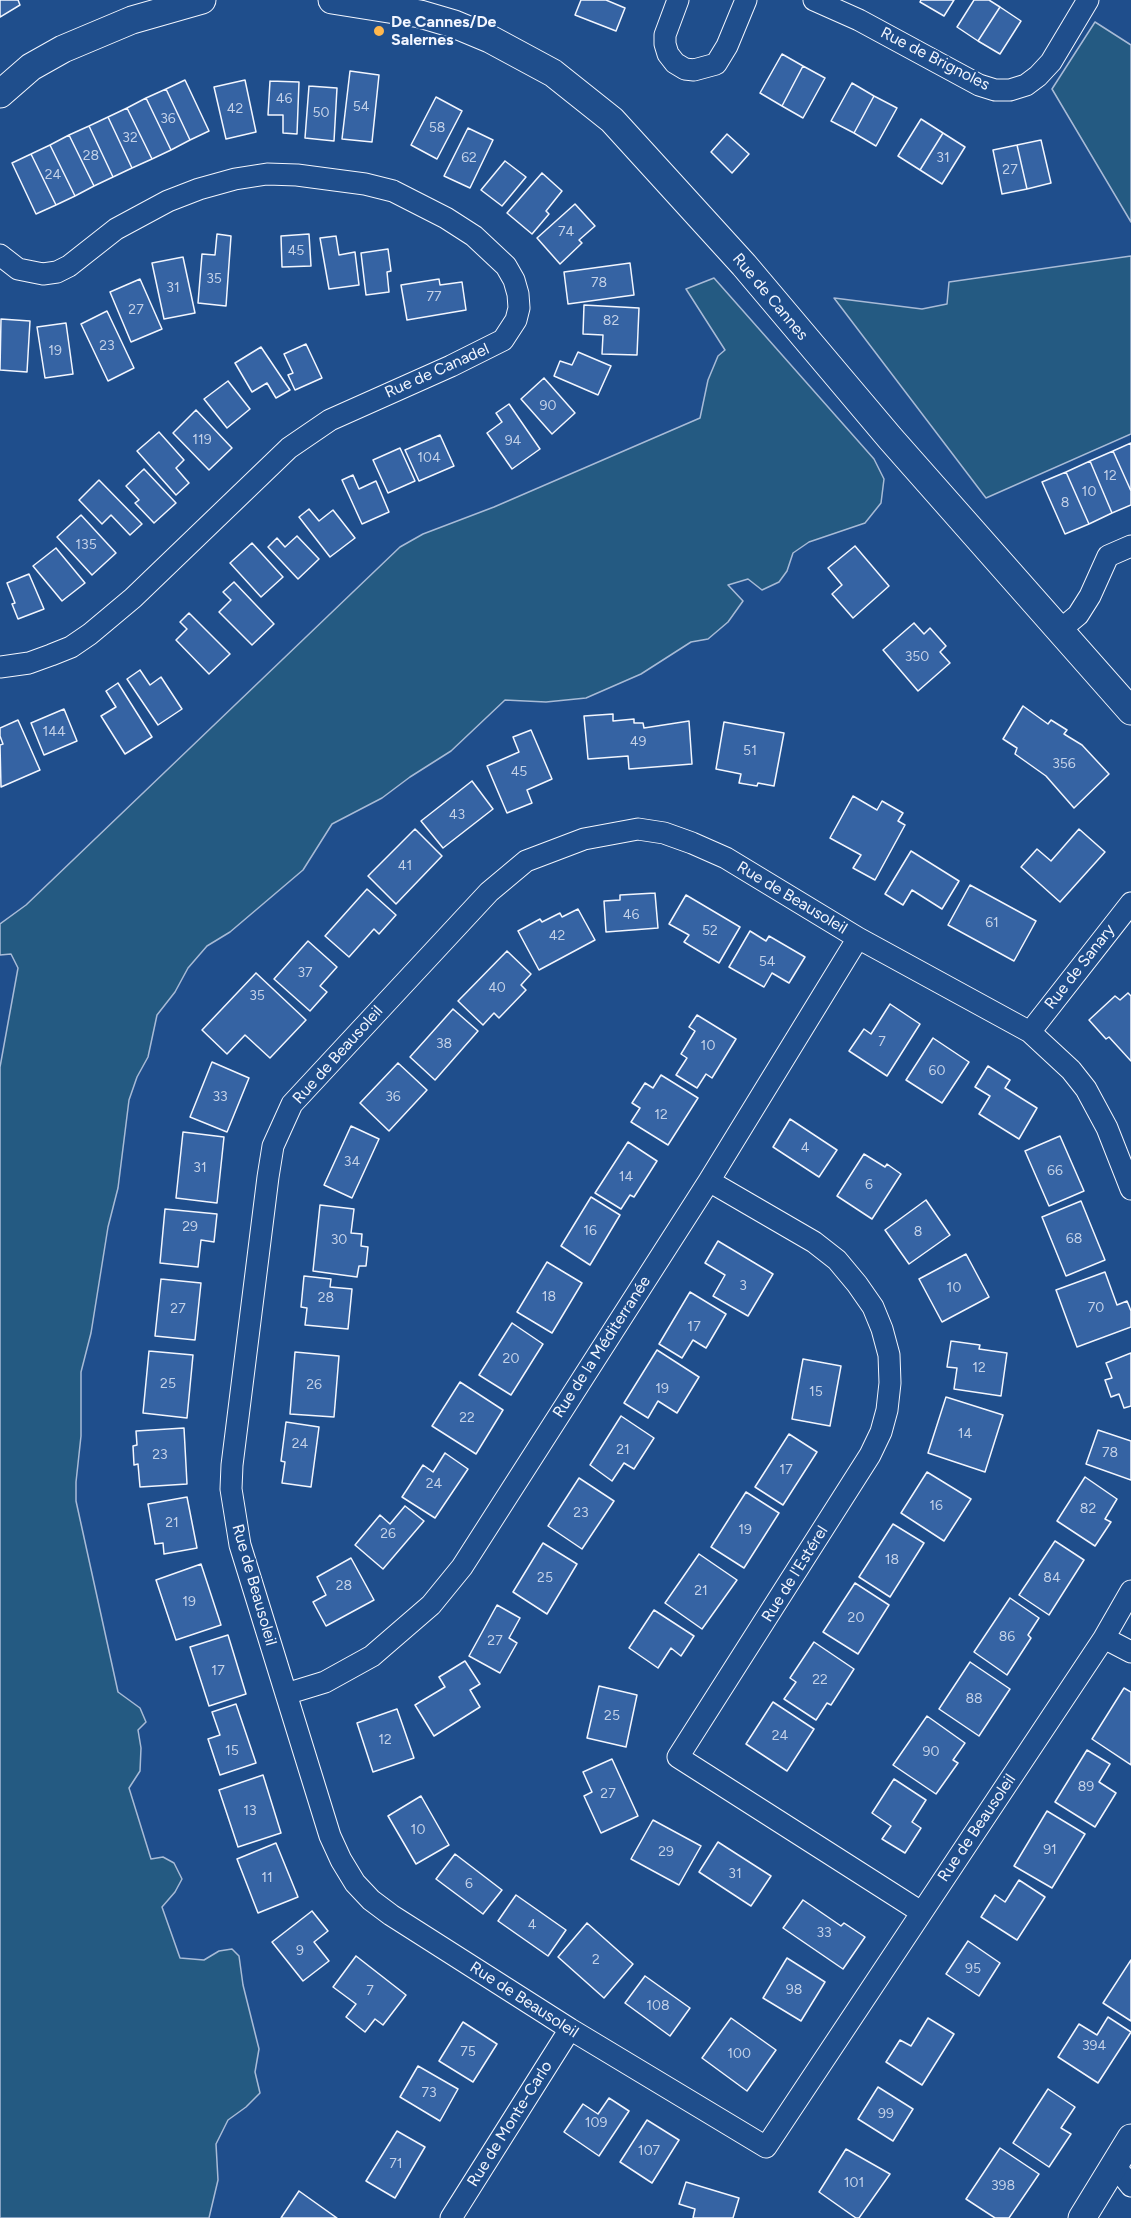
<!DOCTYPE html>
<meta charset="utf-8">
<style>
body{margin:0}
canvas{display:block;background:#1f4e8c}
</style>
<canvas width="1131" height="2218"></canvas>
<script>
const ctx = document.querySelector('canvas').getContext('2d');
ctx.lineJoin = 'round';
function fillPath(path, color) { ctx.fillStyle = color; ctx.fill(path, 'evenodd'); }
const poly = rows => new Path2D(rows.map(r => 'M' + r).join(''));
function trace(path, color, width, dash) { ctx.strokeStyle = color; ctx.lineWidth = width; ctx.lineCap = dash ? 'butt' : 'round'; ctx.setLineDash(dash || []); ctx.stroke(path); }
function drawText(font, color, halo, rows, align = 'center') {
  ctx.font = font + ' Figtree,sans-serif'; ctx.lineWidth = 4.5; ctx.setLineDash([]); ctx.textBaseline = 'middle'; ctx.strokeStyle = halo; ctx.fillStyle = color; for (const [text, x, y, turn = 0] of rows) {
    ctx.save(); ctx.translate(x, y); ctx.rotate((+turn || 0) * Math.PI / 180); ctx.textAlign = isNaN(turn) ? turn : align; if (halo) ctx.strokeText(text, 0, 0); ctx.fillText(text, 0, 0); ctx.restore();
  }
}
const green = poly([
 [1095,22,1131,45,1131,222,1052,89,1095,22],
 [1131,256,1131,434,986,498,834,298,922,309,947,304,949,282,1131,256],
 [714,278,874,459,884,479,881,503,865,523,809,542,793,553,787,571,779,582,762,590,748,579,728,585,743,601,728,622,708,639,691,642,641,674,586,698,546,702,505,700,451,751,410,777,382,798,332,824,303,870,230,932,207,946,188,968,175,992,157,1015,148,1057,137,1077,129,1100,118,1188,108,1227,91,1333,81,1372,81,1436,76,1482,76,1501,118,1692,140,1708,146,1722,138,1730,141,1748,140,1771,129,1788,151,1859,163,1857,174,1863,182,1879,175,1892,162,1907,180,1958,204,1960,219,1951,232,1949,239,1956,243,1985,259,2049,255,2072,260,2093,246,2107,228,2120,216,2144,218,2180,209,2218,0,2218,0,1067,18,968,11,954,0,955,0,924,26,905,400,547,423,534,494,507,700,418,708,380,718,356,725,350,686,289,714,278]
]);
fillPath(green, '#245a82');
trace(green, '#a8bbd7', 1.5);
const building = poly([
 [0,0,18,0,20,5,0,17,0,0],
 [581,0,606,0,625,8,616,31,575,15,581,0],
 [921,0,954,0,944,16,920,2,921,0],
 [974,0,989,0,1000,7,978,41,957,27,974,0],
 [1000,7,1021,21,1000,54,978,41,1000,7],
 [782,54,803,66,782,106,760,93,782,54],
 [803,66,825,78,803,118,782,106,803,66],
 [350,71,379,75,372,142,342,139,350,71],
 [185,80,209,131,190,140,166,89,185,80],
 [245,80,256,132,226,139,214,87,245,80],
 [270,81,299,82,297,134,283,133,283,115,268,115,270,81],
 [852,83,874,96,854,133,831,121,852,83],
 [309,86,337,88,334,141,305,138,309,86],
 [166,89,190,140,171,150,146,98,166,89],
 [874,96,897,108,876,146,854,133,874,96],
 [436,97,462,111,437,159,411,145,436,97],
 [146,98,171,150,152,159,127,108,146,98],
 [127,108,152,159,132,168,108,117,127,108],
 [108,117,132,168,113,177,89,126,108,117],
 [921,119,943,133,920,170,898,156,921,119],
 [89,126,113,177,94,186,69,135,89,126],
 [468,128,493,140,470,188,444,176,468,128],
 [943,133,965,147,942,184,920,170,943,133],
 [727,134,749,154,732,173,711,152,727,134],
 [69,135,94,186,75,196,50,145,69,135],
 [1041,140,1051,183,1027,189,1017,145,1041,140],
 [50,145,75,196,56,205,31,154,50,145],
 [1017,145,1027,189,1002,194,993,150,1017,145],
 [31,154,56,205,36,214,12,163,31,154],
 [505,161,526,177,502,206,481,190,505,161],
 [542,173,562,191,546,211,549,214,532,234,507,213,542,173],
 [575,204,595,226,579,240,582,243,560,264,537,238,575,204],
 [217,234,231,236,226,306,198,303,202,254,215,255,217,234],
 [309,234,311,266,282,267,281,236,309,234],
 [336,236,339,255,355,252,359,285,329,289,320,238,336,236],
 [388,249,391,271,387,272,389,292,366,295,361,253,388,249],
 [183,257,195,313,164,319,152,263,183,257],
 [630,263,634,295,568,304,564,272,630,263],
 [140,279,162,329,131,342,110,292,140,279],
 [439,279,440,285,462,282,466,310,407,320,401,285,439,279],
 [584,305,639,308,637,355,602,354,603,335,583,334,584,305],
 [107,311,134,368,108,381,81,324,107,311],
 [1,319,30,321,27,372,0,370,1,319],
 [66,323,73,374,45,378,37,327,66,323],
 [306,344,322,378,295,390,288,375,293,373,284,354,306,344],
 [261,347,290,390,276,398,267,383,252,392,235,363,261,347],
 [578,352,611,366,598,395,554,376,560,361,572,365,578,352],
 [544,378,575,413,552,434,521,399,544,378],
 [228,381,250,409,227,428,204,399,228,381],
 [509,404,540,449,512,469,487,433,502,422,496,413,509,404],
 [196,410,232,448,209,470,173,433,196,410],
 [159,432,184,460,176,468,189,483,176,495,137,451,159,432],
 [440,435,454,466,419,481,405,450,440,435],
 [1131,443,1131,491,1113,451,1131,443],
 [400,448,415,481,388,493,373,460,400,448],
 [1113,451,1131,491,1131,505,1112,513,1090,461,1113,451],
 [1090,461,1112,513,1089,524,1066,472,1090,461],
 [144,469,176,503,154,523,135,503,139,500,126,486,144,469],
 [1066,472,1089,524,1065,534,1042,482,1066,472],
 [353,475,359,489,376,481,389,512,362,524,342,480,353,475],
 [99,480,142,524,130,535,111,515,102,524,79,500,99,480],
 [309,509,319,521,333,510,355,538,330,557,299,517,309,509],
 [81,515,116,553,92,575,57,537,81,515],
 [297,536,319,559,298,579,268,547,277,538,285,547,297,536],
 [252,543,283,577,261,597,230,563,252,543],
 [855,546,889,586,853,618,832,594,842,585,828,568,855,546],
 [56,548,85,583,62,601,33,566,56,548],
 [29,574,44,609,18,619,12,604,15,603,7,583,29,574],
 [234,582,274,624,252,645,219,612,231,600,223,592,234,582],
 [189,613,230,654,209,674,176,640,187,629,180,622,189,613],
 [914,623,924,634,930,628,946,646,940,652,950,663,918,691,883,650,914,623],
 [140,670,150,685,161,677,182,709,158,725,127,679,140,670],
 [118,683,152,737,125,754,101,716,116,707,106,691,118,683],
 [1023,706,1048,724,1051,720,1067,730,1064,734,1082,745,1109,774,1074,808,1046,776,1015,754,1017,748,1003,739,1023,706],
 [64,709,77,741,44,755,31,723,64,709],
 [613,714,613,721,634,719,634,723,643,723,644,728,689,721,692,764,629,769,628,756,588,759,584,716,613,714],
 [18,720,40,770,1,787,0,745,3,744,0,736,0,728,18,720],
 [724,722,784,733,774,786,758,783,757,786,739,783,741,774,716,769,724,722],
 [531,730,552,779,527,790,532,803,507,813,487,766,519,752,513,737,531,730],
 [472,781,493,809,443,848,421,821,472,781],
 [853,796,877,810,882,801,903,813,898,821,905,825,875,880,853,868,861,855,830,838,853,796],
 [415,829,442,856,396,904,368,876,415,829],
 [1079,829,1105,852,1060,902,1021,867,1037,849,1051,861,1079,829],
 [911,851,959,881,942,909,912,890,903,905,885,894,911,851],
 [970,885,1036,921,1014,961,948,925,970,885],
 [367,889,396,915,379,934,374,929,349,957,325,936,367,889],
 [655,893,658,928,606,932,604,901,620,900,620,895,655,893],
 [686,895,740,927,719,963,684,942,689,935,669,924,686,895],
 [578,909,595,940,539,970,518,931,540,919,542,922,560,913,562,917,578,909],
 [750,931,766,941,769,936,805,957,789,983,772,973,764,987,729,967,750,931],
 [308,941,337,967,320,986,327,992,310,1011,274,979,308,941],
 [507,951,531,974,521,985,526,990,499,1018,494,1013,483,1025,458,1001,507,951],
 [256,973,306,1020,270,1058,245,1035,227,1054,202,1030,256,973],
 [1128,993,1131,996,1131,1061,1109,1037,1106,1039,1089,1020,1115,996,1120,1000,1128,993],
 [890,1004,920,1024,887,1076,849,1051,864,1029,871,1034,890,1004],
 [453,1009,478,1031,435,1080,410,1057,453,1009],
 [697,1015,736,1039,712,1078,706,1074,697,1088,676,1075,687,1058,681,1054,695,1031,689,1027,697,1015],
 [933,1038,969,1062,942,1103,906,1080,933,1038],
 [212,1062,249,1078,227,1132,190,1117,212,1062],
 [398,1063,427,1090,389,1131,360,1103,398,1063],
 [988,1066,1010,1080,1005,1088,1037,1108,1019,1139,979,1114,990,1096,975,1087,988,1066],
 [661,1075,698,1098,668,1145,631,1122,640,1108,632,1103,645,1083,653,1088,661,1075],
 [790,1119,837,1150,819,1177,773,1147,790,1119],
 [351,1126,379,1139,352,1198,324,1185,351,1126],
 [183,1132,224,1137,217,1203,176,1198,183,1132],
 [1060,1136,1084,1191,1049,1206,1025,1151,1060,1136],
 [628,1142,657,1161,634,1197,630,1195,621,1209,595,1193,628,1142],
 [864,1154,885,1167,887,1164,901,1174,872,1219,837,1196,864,1154],
 [591,1197,620,1215,590,1265,561,1246,591,1197],
 [926,1200,950,1235,909,1264,885,1230,926,1200],
 [1081,1201,1105,1260,1066,1276,1042,1217,1081,1201],
 [320,1205,354,1209,351,1233,362,1234,361,1246,368,1247,366,1266,359,1266,357,1277,313,1271,320,1205],
 [165,1209,217,1214,214,1242,201,1240,198,1267,160,1263,165,1209],
 [718,1241,773,1274,748,1316,713,1296,725,1275,705,1263,718,1241],
 [966,1254,989,1297,942,1322,919,1279,966,1254],
 [547,1262,582,1283,552,1333,517,1312,547,1262],
 [1105,1272,1117,1305,1127,1301,1131,1311,1131,1327,1077,1347,1056,1290,1105,1272],
 [304,1276,331,1279,330,1287,352,1289,348,1329,305,1325,307,1308,301,1307,304,1276],
 [161,1279,201,1283,195,1340,155,1336,161,1279],
 [690,1292,726,1314,706,1348,693,1340,682,1358,659,1344,690,1292],
 [512,1323,543,1344,511,1395,479,1375,512,1323],
 [951,1341,980,1345,979,1349,1007,1353,1001,1396,954,1389,957,1368,947,1367,951,1341],
 [657,1350,699,1377,677,1413,658,1401,648,1418,624,1403,657,1350],
 [149,1351,193,1355,187,1418,143,1413,149,1351],
 [295,1352,339,1356,334,1417,290,1414,295,1352],
 [1131,1353,1131,1406,1124,1408,1119,1394,1111,1397,1105,1380,1112,1378,1106,1363,1131,1353],
 [803,1359,841,1366,830,1426,792,1419,803,1359],
 [460,1382,503,1410,476,1454,432,1426,460,1382],
 [946,1397,1003,1415,985,1472,928,1453,946,1397],
 [621,1416,654,1438,634,1469,624,1463,612,1481,590,1465,621,1416],
 [286,1422,319,1427,311,1487,282,1483,285,1462,281,1461,286,1422],
 [184,1428,187,1484,140,1487,138,1464,134,1465,133,1446,137,1445,136,1431,184,1428],
 [1098,1430,1131,1441,1131,1480,1086,1464,1098,1430],
 [789,1434,817,1452,783,1505,755,1487,789,1434],
 [445,1453,468,1469,435,1518,402,1497,423,1465,433,1472,445,1453],
 [927,1472,971,1499,944,1541,901,1513,927,1472],
 [1085,1477,1117,1499,1105,1519,1111,1522,1095,1546,1057,1521,1085,1477],
 [579,1478,614,1501,582,1549,548,1526,579,1478],
 [746,1492,779,1513,744,1568,711,1547,746,1492],
 [187,1497,197,1548,164,1554,163,1543,155,1544,148,1504,187,1497],
 [405,1506,424,1521,383,1569,355,1545,380,1515,390,1524,405,1506],
 [893,1524,924,1543,890,1597,859,1577,893,1524],
 [1055,1541,1084,1560,1049,1615,1019,1595,1055,1541],
 [543,1543,577,1564,547,1614,513,1592,543,1543],
 [699,1554,737,1580,702,1629,665,1603,699,1554],
 [351,1558,374,1600,326,1626,313,1602,326,1595,317,1577,351,1558],
 [201,1564,221,1625,176,1640,156,1580,201,1564],
 [855,1583,889,1605,858,1654,823,1632,855,1583],
 [1010,1598,1039,1618,1028,1635,1031,1638,1007,1675,974,1652,1010,1598],
 [497,1605,520,1618,509,1638,517,1643,500,1673,469,1656,497,1605],
 [654,1610,694,1636,681,1656,671,1648,658,1668,629,1648,654,1610],
 [228,1635,246,1694,209,1706,190,1647,228,1635],
 [814,1642,854,1669,831,1705,827,1703,816,1720,784,1699,796,1682,790,1678,814,1642],
 [465,1661,480,1684,470,1690,480,1707,434,1736,415,1705,445,1687,439,1677,465,1661],
 [970,1662,1010,1689,979,1736,939,1709,970,1662],
 [599,1686,637,1695,626,1747,587,1738,599,1686],
 [1124,1688,1131,1692,1131,1765,1092,1739,1124,1688],
 [773,1702,814,1729,787,1771,746,1744,773,1702],
 [236,1704,256,1763,220,1775,208,1739,220,1735,212,1712,236,1704],
 [397,1709,414,1758,373,1772,357,1723,397,1709],
 [927,1716,965,1743,953,1760,958,1763,936,1794,893,1765,927,1716],
 [1087,1750,1110,1764,1099,1782,1116,1793,1095,1827,1055,1802,1087,1750],
 [612,1759,638,1816,601,1833,584,1796,592,1792,583,1772,612,1759],
 [263,1775,281,1833,238,1847,219,1790,263,1775],
 [894,1779,926,1800,912,1822,921,1828,905,1853,882,1839,891,1826,872,1813,894,1779],
 [421,1796,449,1845,416,1864,388,1816,421,1796],
 [1047,1811,1085,1834,1052,1888,1014,1866,1047,1811],
 [653,1820,701,1846,679,1885,631,1859,653,1820],
 [718,1842,771,1876,751,1906,699,1872,718,1842],
 [276,1843,298,1897,258,1913,237,1859,276,1843],
 [455,1854,502,1890,483,1914,436,1879,455,1854],
 [1019,1880,1045,1897,1017,1940,981,1917,995,1895,1005,1902,1019,1880],
 [516,1895,566,1930,548,1956,498,1921,516,1895],
 [803,1900,841,1926,844,1923,865,1937,843,1969,783,1928,803,1900],
 [312,1911,328,1931,314,1942,329,1961,303,1981,272,1942,312,1911],
 [587,1923,633,1964,604,1998,558,1957,587,1923],
 [968,1941,1000,1963,979,1996,946,1974,968,1941],
 [356,1956,406,1995,383,2025,375,2019,365,2032,346,2017,356,2004,333,1987,356,1956],
 [787,1958,825,1982,801,2021,763,1998,787,1958],
 [1131,1960,1131,2021,1103,2003,1131,1960],
 [645,1976,690,2008,670,2036,625,2003,645,1976],
 [1108,2017,1131,2032,1098,2083,1058,2057,1079,2024,1097,2035,1108,2017],
 [731,2018,776,2050,747,2091,702,2058,731,2018],
 [928,2018,954,2034,922,2085,886,2062,900,2040,911,2046,928,2018],
 [463,2022,497,2044,473,2082,439,2061,463,2022],
 [418,2066,458,2089,440,2121,400,2097,418,2066],
 [878,2087,913,2109,893,2141,858,2119,878,2087],
 [1048,2089,1075,2107,1061,2128,1071,2134,1049,2167,1013,2143,1048,2089],
 [609,2098,629,2111,599,2156,564,2132,583,2104,598,2114,609,2098],
 [647,2120,679,2140,652,2183,620,2162,647,2120],
 [397,2131,425,2147,395,2198,366,2181,397,2131],
 [1000,2148,1039,2174,1009,2218,995,2218,966,2199,1000,2148],
 [846,2149,890,2174,859,2218,856,2218,819,2192,846,2149],
 [686,2182,739,2198,733,2218,693,2218,695,2209,679,2204,686,2182],
 [299,2191,337,2218,281,2218,299,2191]
]);
fillPath(building, '#3563a3');
trace(building, '#f2f6ff', 1.5);
const minor = poly([
 [678,0,665,35,665,44,668,54,675,63,685,69,694,70,716,64,727,46,746,0],
 [814,0,859,20,979,85,995,90,1010,90,1026,85,1038,76,1051,62,1088,0],
 [0,255,18,269,43,274,57,272,69,266,116,229,168,201,199,189,235,179,267,174,297,175,365,184,393,191,446,218,474,236,506,266,514,280,518,294,519,308,516,320,503,340,451,366,330,420,289,448,133,598,90,634,71,647,51,655,29,663,0,667],
 [1060,630,1078,615,1090,596,1108,556,1131,546],
 [1030,1032,1131,903],
 [709,1181,814,1242,837,1260,857,1284,873,1307,882,1329,889,1355,890,1383,887,1410,881,1432,870,1455,678,1757,921,1912],
 [1131,1189,1107,1128,1086,1089,1071,1070,1030,1032,858,938,726,858,692,843,664,833,638,829,584,839,526,861,489,892,292,1104,273,1146,268,1177,232,1465,231,1489,240,1545,330,1836,341,1860,355,1883,371,1900,391,1915,570,2029,766,2147,1104,1638,1131,1591],
 [1104,1638,1131,1652],
 [286,1694,325,1682,372,1656,431,1605,462,1567,709,1181,858,938],
 [1115,2166,1131,2186],
 [451,2218,570,2029]
]);
const tertiary = poly([
 [332,0,420,14,454,24,490,39,553,73,612,120,744,265,890,438,1131,711],
 [0,94,31,67,63,49,132,20,202,0],
 [1082,2218,1131,2138]
]);
trace(minor, '#f2f6ff', 23);
trace(tertiary, '#f2f6ff', 29);
trace(minor, '#1f4e8c', 21);
trace(tertiary, '#1f4e8c', 27);
for (const [x, y, r, color] of [
 [379,31,6,"#ffb74d"]
]) { const dot = new Path2D(); dot.arc(x, y, r, 0, 2 * Math.PI); ctx.fillStyle = color; ctx.fill(dot); trace(dot, '#1f4e8c', 2); }
drawText('14px', '#c3d1e8', null, [
 ["46",284,99],
 ["54",361,107],
 ["42",235,109],
 ["50",321,113],
 ["36",168,119],
 ["58",437,128],
 ["32",130,138],
 ["28",91,156],
 ["62",469,158],
 ["31",943,158],
 ["27",1010,170],
 ["24",53,175],
 ["74",566,232],
 ["45",296,251],
 ["35",214,279],
 ["78",599,283],
 ["31",173,288],
 ["77",434,297],
 ["27",136,310],
 ["82",611,321],
 ["23",107,346],
 ["19",55,351],
 ["90",548,406],
 ["119",202,440],
 ["94",513,441],
 ["104",429,458],
 ["12",1110,476],
 ["10",1089,492],
 ["8",1065,503],
 ["135",86,545],
 ["350",917,657],
 ["144",54,732],
 ["49",638,742],
 ["51",750,751],
 ["356",1064,764],
 ["45",519,772],
 ["43",457,815],
 ["41",405,866],
 ["46",631,915],
 ["61",992,923],
 ["52",710,931],
 ["42",557,936],
 ["54",767,962],
 ["37",305,973],
 ["40",497,988],
 ["35",257,996],
 ["7",882,1042],
 ["38",444,1044],
 ["10",708,1046],
 ["60",937,1071],
 ["33",220,1097],
 ["36",393,1097],
 ["12",661,1115],
 ["4",805,1148],
 ["34",352,1162],
 ["31",200,1168],
 ["66",1055,1171],
 ["14",626,1177],
 ["6",869,1185],
 ["29",190,1227],
 ["16",590,1231],
 ["8",918,1232],
 ["68",1074,1239],
 ["30",339,1240],
 ["3",743,1286],
 ["10",954,1288],
 ["18",549,1297],
 ["28",326,1298],
 ["70",1096,1308],
 ["27",178,1309],
 ["17",694,1327],
 ["20",511,1359],
 ["12",979,1368],
 ["25",168,1384],
 ["26",314,1385],
 ["19",662,1389],
 ["15",816,1392],
 ["22",467,1418],
 ["14",965,1434],
 ["24",300,1444],
 ["21",623,1450],
 ["78",1110,1453],
 ["23",160,1455],
 ["17",786,1470],
 ["24",434,1484],
 ["16",936,1506],
 ["82",1088,1509],
 ["23",581,1513],
 ["21",172,1523],
 ["19",745,1530],
 ["26",388,1534],
 ["18",892,1560],
 ["25",545,1578],
 ["84",1052,1578],
 ["28",344,1586],
 ["21",701,1591],
 ["19",189,1602],
 ["20",856,1618],
 ["86",1007,1637],
 ["27",495,1641],
 ["17",218,1671],
 ["22",820,1680],
 ["88",974,1699],
 ["25",612,1716],
 ["24",780,1736],
 ["12",385,1740],
 ["15",232,1751],
 ["90",931,1752],
 ["89",1086,1787],
 ["27",608,1794],
 ["13",250,1811],
 ["10",418,1830],
 ["91",1050,1850],
 ["29",666,1852],
 ["31",735,1874],
 ["11",267,1878],
 ["6",469,1884],
 ["4",532,1925],
 ["33",824,1933],
 ["9",300,1951],
 ["2",596,1960],
 ["95",973,1969],
 ["98",794,1990],
 ["7",370,1991],
 ["108",658,2006],
 ["394",1094,2046],
 ["75",468,2052],
 ["100",739,2054],
 ["73",429,2093],
 ["99",886,2114],
 ["109",596,2123],
 ["107",649,2151],
 ["71",396,2164],
 ["101",854,2183],
 ["398",1003,2186]
]);
drawText('bold 16px', '#f2f6ff', '#1f4e8c', [
 ["De Cannes/De",391,22],
 ["Salernes",391,40]
], 'left');
drawText('16px', '#f2f6ff', '#1f4e8c', [
 ["Rue de Brignoles",935,59,27],
 ["Rue de Cannes",770,297,50],
 ["Rue de Canadel",437,371,-24],
 ["Rue de Beausoleil",792,898,31],
 ["Rue de Sanary",1080,967,-52],
 ["Rue de Beausoleil",338,1055,-48],
 ["Rue de la Méditerranée",602,1347,-57],
 ["Rue de l'Estérel",795,1574,-58],
 ["Rue de Beausoleil",254,1585,74],
 ["Rue de Beausoleil",977,1828,-56],
 ["Rue de Beausoleil",524,2000,33],
 ["Rue de Monte-Carlo",510,2124,-58]
]);
</script>
